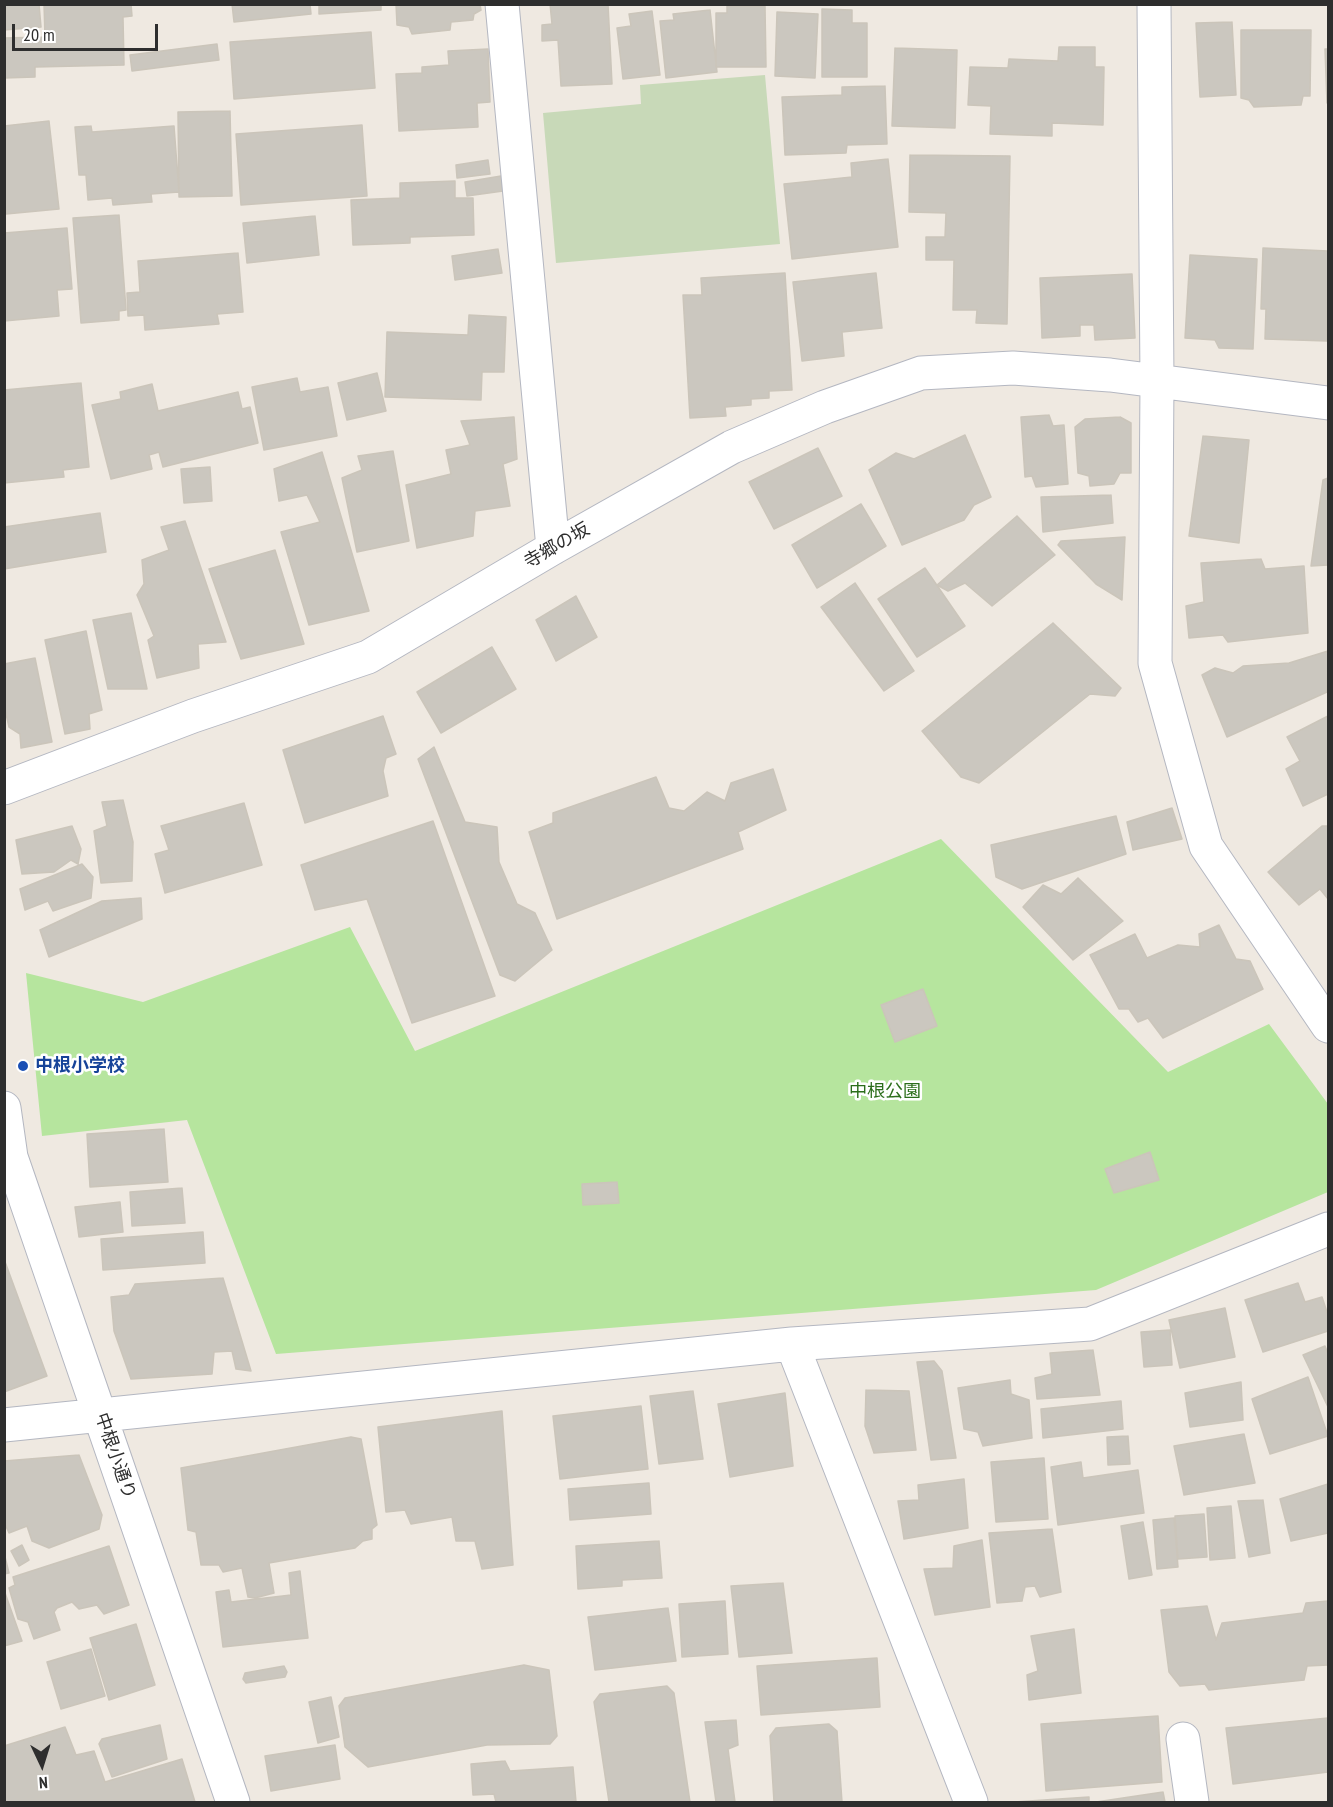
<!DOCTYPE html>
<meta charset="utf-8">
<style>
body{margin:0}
#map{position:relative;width:1333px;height:1807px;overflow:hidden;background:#efe9e1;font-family:"PT Sans Narrow",sans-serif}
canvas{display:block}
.frame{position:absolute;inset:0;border:6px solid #2e2e2e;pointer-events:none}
.north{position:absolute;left:12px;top:1735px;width:60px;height:60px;-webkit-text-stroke:4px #fff;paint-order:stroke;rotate:176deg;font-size:16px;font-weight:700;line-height:24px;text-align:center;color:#2e2e2e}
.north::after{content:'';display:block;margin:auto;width:21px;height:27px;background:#2e2e2e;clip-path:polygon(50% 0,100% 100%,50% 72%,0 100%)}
.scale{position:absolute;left:12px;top:24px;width:146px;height:27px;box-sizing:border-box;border:3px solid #2e2e2e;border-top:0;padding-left:8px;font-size:18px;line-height:21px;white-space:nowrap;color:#2e2e2e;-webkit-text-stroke:4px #fff;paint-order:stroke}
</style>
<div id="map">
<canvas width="1333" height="1807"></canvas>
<div class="frame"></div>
<div class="north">N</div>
<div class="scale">20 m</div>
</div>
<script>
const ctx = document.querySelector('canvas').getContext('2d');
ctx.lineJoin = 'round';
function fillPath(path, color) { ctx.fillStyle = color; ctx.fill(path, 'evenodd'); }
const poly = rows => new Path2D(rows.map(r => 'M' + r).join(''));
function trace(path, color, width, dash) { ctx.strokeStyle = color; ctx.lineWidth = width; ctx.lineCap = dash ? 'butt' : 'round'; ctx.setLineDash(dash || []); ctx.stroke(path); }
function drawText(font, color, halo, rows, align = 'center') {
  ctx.font = font + ' "PT Sans Narrow","Noto Sans JP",sans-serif'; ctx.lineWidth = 5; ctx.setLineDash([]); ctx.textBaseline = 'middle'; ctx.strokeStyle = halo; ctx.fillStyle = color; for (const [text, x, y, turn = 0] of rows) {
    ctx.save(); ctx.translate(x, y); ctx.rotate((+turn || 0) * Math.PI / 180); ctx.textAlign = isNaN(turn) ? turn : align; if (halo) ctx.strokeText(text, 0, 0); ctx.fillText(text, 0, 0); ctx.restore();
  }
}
fillPath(poly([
 [941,839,1168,1072,1269,1024,1328,1104,1328,1192,1096,1290,276,1354,187,1120,42,1136,26,973,143,1002,350,927,415,1051]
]), '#b6e59e');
fillPath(poly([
 [765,75,780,244,556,263,543,113,641,104,640,85]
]), '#c8d9b8');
const building = poly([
 [4,4,39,4,41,27,4,30,4,4],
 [44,4,131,4,132,16,123,17,124,65,35,67,35,77,4,78,4,38,45,37,44,4],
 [232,4,310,4,311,14,234,22,232,4],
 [319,4,381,4,381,10,319,14,319,4],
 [396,4,480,4,481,10,474,14,473,20,451,22,450,30,412,34,409,27,397,25,396,4],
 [550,4,608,4,612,84,561,86,558,40,542,41,542,25,552,24,550,4],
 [727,6,765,6,766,67,716,67,716,13,727,13,727,6],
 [822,9,852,10,852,23,867,23,867,77,822,77,822,9],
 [710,10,717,72,666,78,660,21,674,20,673,14,710,10],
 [652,11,660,75,623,79,617,28,631,26,629,14,652,11],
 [777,12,818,14,815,78,775,76,777,12],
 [1232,22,1236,95,1200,97,1196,23,1232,22],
 [1241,30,1311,30,1310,96,1303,96,1301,105,1254,107,1249,100,1241,98,1241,30],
 [371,32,375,88,234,99,230,42,371,32],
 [217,44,219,60,132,71,130,55,217,44],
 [1059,47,1095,47,1095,67,1104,67,1103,125,1052,123,1052,136,990,134,991,106,968,105,970,67,1008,68,1009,59,1058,61,1059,47],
 [895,48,957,50,955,128,892,126,895,48],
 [488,49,490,102,477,103,478,127,399,131,396,74,422,73,422,67,449,65,448,51,488,49],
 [1325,49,1328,49,1328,103,1327,103,1325,49],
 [885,86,887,144,847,145,846,153,785,155,782,97,842,95,842,87,885,86],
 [230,111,232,196,179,197,178,112,230,111],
 [49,121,59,209,6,214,4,196,4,126,49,121],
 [362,125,367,196,241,205,236,134,362,125],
 [91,126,92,132,174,126,179,192,151,194,152,202,113,205,112,198,88,200,86,175,79,175,75,127,91,126],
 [910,155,1010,156,1007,324,976,323,977,310,953,310,954,260,926,260,926,237,945,237,946,213,909,212,910,155],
 [888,159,898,247,792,259,784,184,852,177,851,163,888,159],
 [488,160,490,174,457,178,456,165,488,160],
 [501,176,503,191,467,196,465,182,501,176],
 [455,181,455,198,473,198,474,235,410,237,410,243,353,245,351,200,400,198,400,183,455,181],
 [119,215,126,310,119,311,119,320,81,323,73,218,119,215],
 [315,216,319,255,247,263,243,223,315,216],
 [67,228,72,289,57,290,59,316,4,321,4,233,67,228],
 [1263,248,1328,251,1327,341,1265,339,1266,309,1261,309,1263,248],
 [498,249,502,273,455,280,452,256,498,249],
 [238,253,243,312,217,314,219,324,145,330,144,315,128,316,127,293,140,292,138,261,238,253],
 [1190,255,1257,259,1253,349,1219,348,1215,340,1185,338,1190,255],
 [785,273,792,390,769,391,769,398,751,399,751,405,725,407,726,416,690,418,683,295,702,295,701,278,785,273],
 [876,273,882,328,842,332,844,356,802,361,793,282,876,273],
 [1132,274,1135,338,1095,340,1094,325,1080,325,1080,336,1042,338,1040,278,1132,274],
 [469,315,506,317,504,372,482,372,481,400,385,397,387,332,468,335,469,315],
 [377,373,386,411,347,420,338,383,377,373],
 [297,378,300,392,328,387,337,436,264,450,252,387,297,378],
 [81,383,89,467,63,470,64,477,4,483,4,390,81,383],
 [152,384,158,411,238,392,242,409,250,407,258,443,163,467,159,452,149,455,152,469,111,479,92,405,121,399,120,392,152,384],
 [1049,415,1053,426,1064,425,1068,484,1036,487,1032,476,1025,477,1021,417,1049,415],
 [514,417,517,459,503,464,510,506,475,511,473,536,417,548,406,485,451,474,446,450,470,445,461,421,514,417],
 [1120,417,1131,423,1131,473,1120,473,1114,484,1090,486,1089,476,1078,473,1075,427,1085,419,1120,417],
 [965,435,991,497,974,505,964,520,902,545,869,470,896,453,914,459,965,435],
 [1203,436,1249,440,1239,543,1189,536,1203,436],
 [818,448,842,496,774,529,749,482,818,448],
 [393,451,409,541,357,552,342,478,362,470,358,456,393,451],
 [322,452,369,611,309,625,281,532,320,522,307,495,279,501,274,469,322,452],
 [210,467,212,501,184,503,181,469,210,467],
 [1328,478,1328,565,1311,566,1323,480,1328,478],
 [1111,495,1113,523,1043,532,1041,497,1111,495],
 [861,504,886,546,817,588,792,545,861,504],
 [100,513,106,552,4,569,4,527,100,513],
 [1017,516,1055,555,992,606,965,583,948,591,937,585,1017,516],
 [185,521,226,642,198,644,199,668,157,678,148,640,154,636,137,595,144,584,142,560,169,550,161,527,185,521],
 [1125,537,1122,600,1096,584,1058,545,1061,541,1125,537],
 [275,550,304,644,241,659,209,569,275,550],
 [1261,559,1265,569,1304,566,1308,633,1228,642,1223,635,1189,638,1186,606,1204,602,1201,563,1261,559],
 [925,568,965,626,917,657,878,599,925,568],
 [855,583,914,671,884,691,821,607,855,583],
 [576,596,597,637,556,661,536,620,576,596],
 [131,613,147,689,108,689,93,620,131,613],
 [1053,623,1121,688,1115,696,1090,694,979,783,961,777,922,731,1053,623],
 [86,631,102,710,89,714,90,729,65,734,45,640,86,631],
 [492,647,516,689,441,733,417,692,492,647],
 [1328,651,1327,692,1227,737,1202,675,1215,668,1233,673,1243,666,1289,663,1328,651],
 [35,658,52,742,21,748,20,734,9,727,4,705,4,664,35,658],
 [383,716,396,754,386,758,383,771,388,796,305,823,283,750,383,716],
 [1328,716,1328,794,1303,806,1286,769,1300,761,1287,737,1328,716],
 [434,747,465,822,497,827,499,862,517,904,535,913,552,950,515,981,500,975,418,759,434,747],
 [773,769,786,810,738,832,743,849,557,919,529,832,553,823,553,813,656,777,669,808,684,811,707,792,725,801,731,783,773,769],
 [123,800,133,842,132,881,101,883,94,831,107,826,102,802,123,800],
 [244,803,262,865,165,893,155,854,169,850,161,826,244,803],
 [1172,808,1182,839,1133,850,1127,822,1172,808],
 [1116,816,1126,854,1022,889,996,877,991,845,1116,816],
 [433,821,495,996,412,1023,367,899,315,910,301,865,433,821],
 [72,826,81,849,78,864,71,860,54,872,22,874,16,840,72,826],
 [1322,826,1328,826,1328,899,1320,889,1299,905,1268,872,1322,826],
 [82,864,93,877,91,898,53,911,48,901,25,910,20,889,82,864],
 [1078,878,1123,921,1073,960,1023,907,1043,885,1061,894,1078,878],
 [141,898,142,919,49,957,40,930,102,901,141,898],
 [1219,925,1236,959,1250,961,1263,989,1163,1038,1148,1018,1138,1022,1129,1009,1119,1009,1090,955,1135,934,1147,958,1178,945,1200,947,1199,934,1219,925],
 [923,989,937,1026,895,1042,881,1005,923,989],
 [164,1129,168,1182,90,1187,87,1134,164,1129],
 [1150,1152,1159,1180,1114,1193,1105,1169,1150,1152],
 [617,1182,619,1203,583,1205,582,1184,617,1182],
 [182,1188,185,1223,132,1226,130,1192,182,1188],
 [120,1202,123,1232,79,1237,75,1207,120,1202],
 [203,1232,205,1263,103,1270,101,1239,203,1232],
 [4,1259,47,1376,4,1392,4,1259],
 [223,1278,251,1371,236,1369,232,1351,214,1352,212,1374,131,1379,114,1331,111,1297,129,1295,135,1284,223,1278],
 [1298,1283,1305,1302,1322,1297,1328,1315,1328,1331,1263,1352,1245,1300,1298,1283],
 [1225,1308,1235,1357,1180,1368,1169,1320,1225,1308],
 [1170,1330,1172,1365,1144,1367,1141,1332,1170,1330],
 [1325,1346,1328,1354,1328,1407,1303,1355,1325,1346],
 [1093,1350,1100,1395,1037,1399,1035,1378,1052,1374,1050,1353,1093,1350],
 [934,1361,942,1371,956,1458,931,1460,917,1362,934,1361],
 [1308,1377,1328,1436,1270,1454,1252,1399,1308,1377],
 [1010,1380,1011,1394,1029,1400,1032,1438,983,1446,978,1432,964,1429,958,1388,1010,1380],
 [1241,1382,1243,1420,1190,1427,1185,1393,1241,1382],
 [866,1390,909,1391,916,1450,874,1453,865,1426,866,1390],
 [693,1391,703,1459,659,1464,650,1396,693,1391],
 [785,1393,793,1466,730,1477,718,1404,785,1393],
 [1121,1401,1123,1429,1043,1438,1041,1409,1121,1401],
 [641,1406,648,1469,560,1479,553,1416,641,1406],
 [502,1411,513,1565,482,1569,475,1541,456,1541,452,1517,411,1524,405,1510,386,1512,378,1427,502,1411],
 [1244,1434,1255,1483,1184,1495,1174,1446,1244,1434],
 [1128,1436,1130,1464,1108,1465,1107,1437,1128,1436],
 [351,1437,361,1439,377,1525,372,1529,372,1539,363,1541,355,1548,269,1563,274,1593,255,1598,248,1597,242,1568,223,1572,219,1565,201,1565,196,1532,188,1530,181,1468,351,1437],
 [79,1455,102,1515,99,1529,49,1548,32,1541,27,1526,9,1533,4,1522,4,1461,79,1455],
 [1044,1458,1048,1519,996,1522,991,1462,1044,1458],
 [1081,1462,1083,1478,1138,1470,1144,1513,1058,1525,1051,1467,1081,1462],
 [964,1479,968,1528,904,1539,898,1501,919,1500,918,1485,964,1479],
 [649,1483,651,1514,570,1520,568,1489,649,1483],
 [1328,1484,1328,1533,1291,1541,1280,1499,1328,1484],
 [1263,1500,1270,1553,1249,1557,1238,1501,1263,1500],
 [1231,1506,1235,1558,1210,1560,1207,1508,1231,1506],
 [1204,1514,1207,1557,1178,1559,1175,1516,1204,1514],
 [1174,1518,1178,1567,1157,1569,1153,1520,1174,1518],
 [1143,1522,1152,1575,1129,1579,1121,1526,1143,1522],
 [1052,1529,1061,1592,1040,1597,1035,1586,1025,1587,1022,1601,997,1603,989,1533,1052,1529],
 [982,1540,990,1607,935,1615,924,1569,953,1568,954,1546,982,1540],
 [659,1541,662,1578,622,1580,622,1586,578,1589,576,1546,659,1541],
 [22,1545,29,1560,19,1566,11,1551,22,1545],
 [109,1546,129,1605,104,1614,97,1605,79,1609,72,1602,57,1608,54,1612,60,1630,34,1639,28,1622,18,1619,9,1588,15,1585,13,1577,109,1546],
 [4,1553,9,1573,4,1574,4,1553],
 [300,1571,308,1638,223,1647,216,1592,229,1590,231,1602,291,1595,289,1573,300,1571],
 [783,1583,792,1653,739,1657,731,1586,783,1583],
 [4,1590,22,1641,4,1646,4,1590],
 [725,1601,728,1654,682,1657,679,1604,725,1601],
 [1328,1601,1328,1665,1307,1666,1304,1680,1209,1690,1205,1684,1180,1686,1169,1672,1161,1610,1207,1606,1216,1640,1222,1623,1303,1613,1306,1603,1328,1601],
 [668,1608,676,1661,595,1670,588,1617,668,1608],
 [136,1624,155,1685,109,1700,90,1638,136,1624],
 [1074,1629,1081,1693,1029,1700,1027,1675,1038,1671,1031,1636,1074,1629],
 [91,1649,105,1696,61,1709,47,1662,91,1649],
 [877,1658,880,1707,761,1715,757,1666,877,1658],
 [524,1665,549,1670,557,1736,550,1744,487,1745,368,1767,345,1747,339,1706,345,1698,524,1665],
 [284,1666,287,1672,285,1677,246,1683,243,1679,245,1673,284,1666],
 [667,1686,674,1693,690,1802,609,1802,594,1702,600,1694,667,1686],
 [331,1697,339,1737,318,1743,309,1702,331,1697],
 [1158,1716,1162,1782,1046,1791,1041,1724,1158,1716],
 [1328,1718,1328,1772,1233,1784,1226,1728,1328,1718],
 [736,1720,738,1745,728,1749,735,1802,716,1802,705,1722,736,1720],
 [829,1724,837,1731,842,1802,774,1802,770,1736,776,1728,829,1724],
 [160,1725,167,1759,112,1777,99,1744,102,1739,160,1725],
 [65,1727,76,1755,94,1751,105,1782,182,1759,195,1802,4,1802,4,1746,65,1727],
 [335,1745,340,1779,271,1791,265,1756,335,1745],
 [505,1761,510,1771,573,1767,576,1802,496,1802,494,1794,473,1795,471,1764,505,1761],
 [1163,1792,1165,1802,1096,1802,1163,1792],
 [1089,1797,1089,1802,1014,1802,1089,1797]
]);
fillPath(building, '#cbc7bf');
trace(building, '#cbc5ba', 1.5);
const minor = poly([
 [502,4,553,548],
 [1154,4,1157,381,1155,663,1206,846,1328,1026],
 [4,788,193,716,368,657,553,548,732,447,825,407,921,373,1013,368,1110,375,1328,403],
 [4,1108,11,1157,233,1802],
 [792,1344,971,1802],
 [4,1425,792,1344,1090,1324,1328,1229],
 [1183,1739,1192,1802]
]);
trace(minor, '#b4b7c1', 35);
trace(minor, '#fff', 33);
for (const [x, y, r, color] of [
 [23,1066,6,"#1a4fb4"]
]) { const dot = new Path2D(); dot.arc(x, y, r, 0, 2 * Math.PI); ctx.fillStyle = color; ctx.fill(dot); trace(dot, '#fff', 2); }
drawText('18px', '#2e2e2e', '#fff', [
 ["寺郷の坂",557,546,-30],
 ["中根小通り",115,1456,71]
]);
drawText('bold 18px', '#164399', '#fff', [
 ["中根小学校",35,1066]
], 'left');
drawText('18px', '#2c6e1b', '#fff', [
 ["中根公園",885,1092]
]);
</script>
